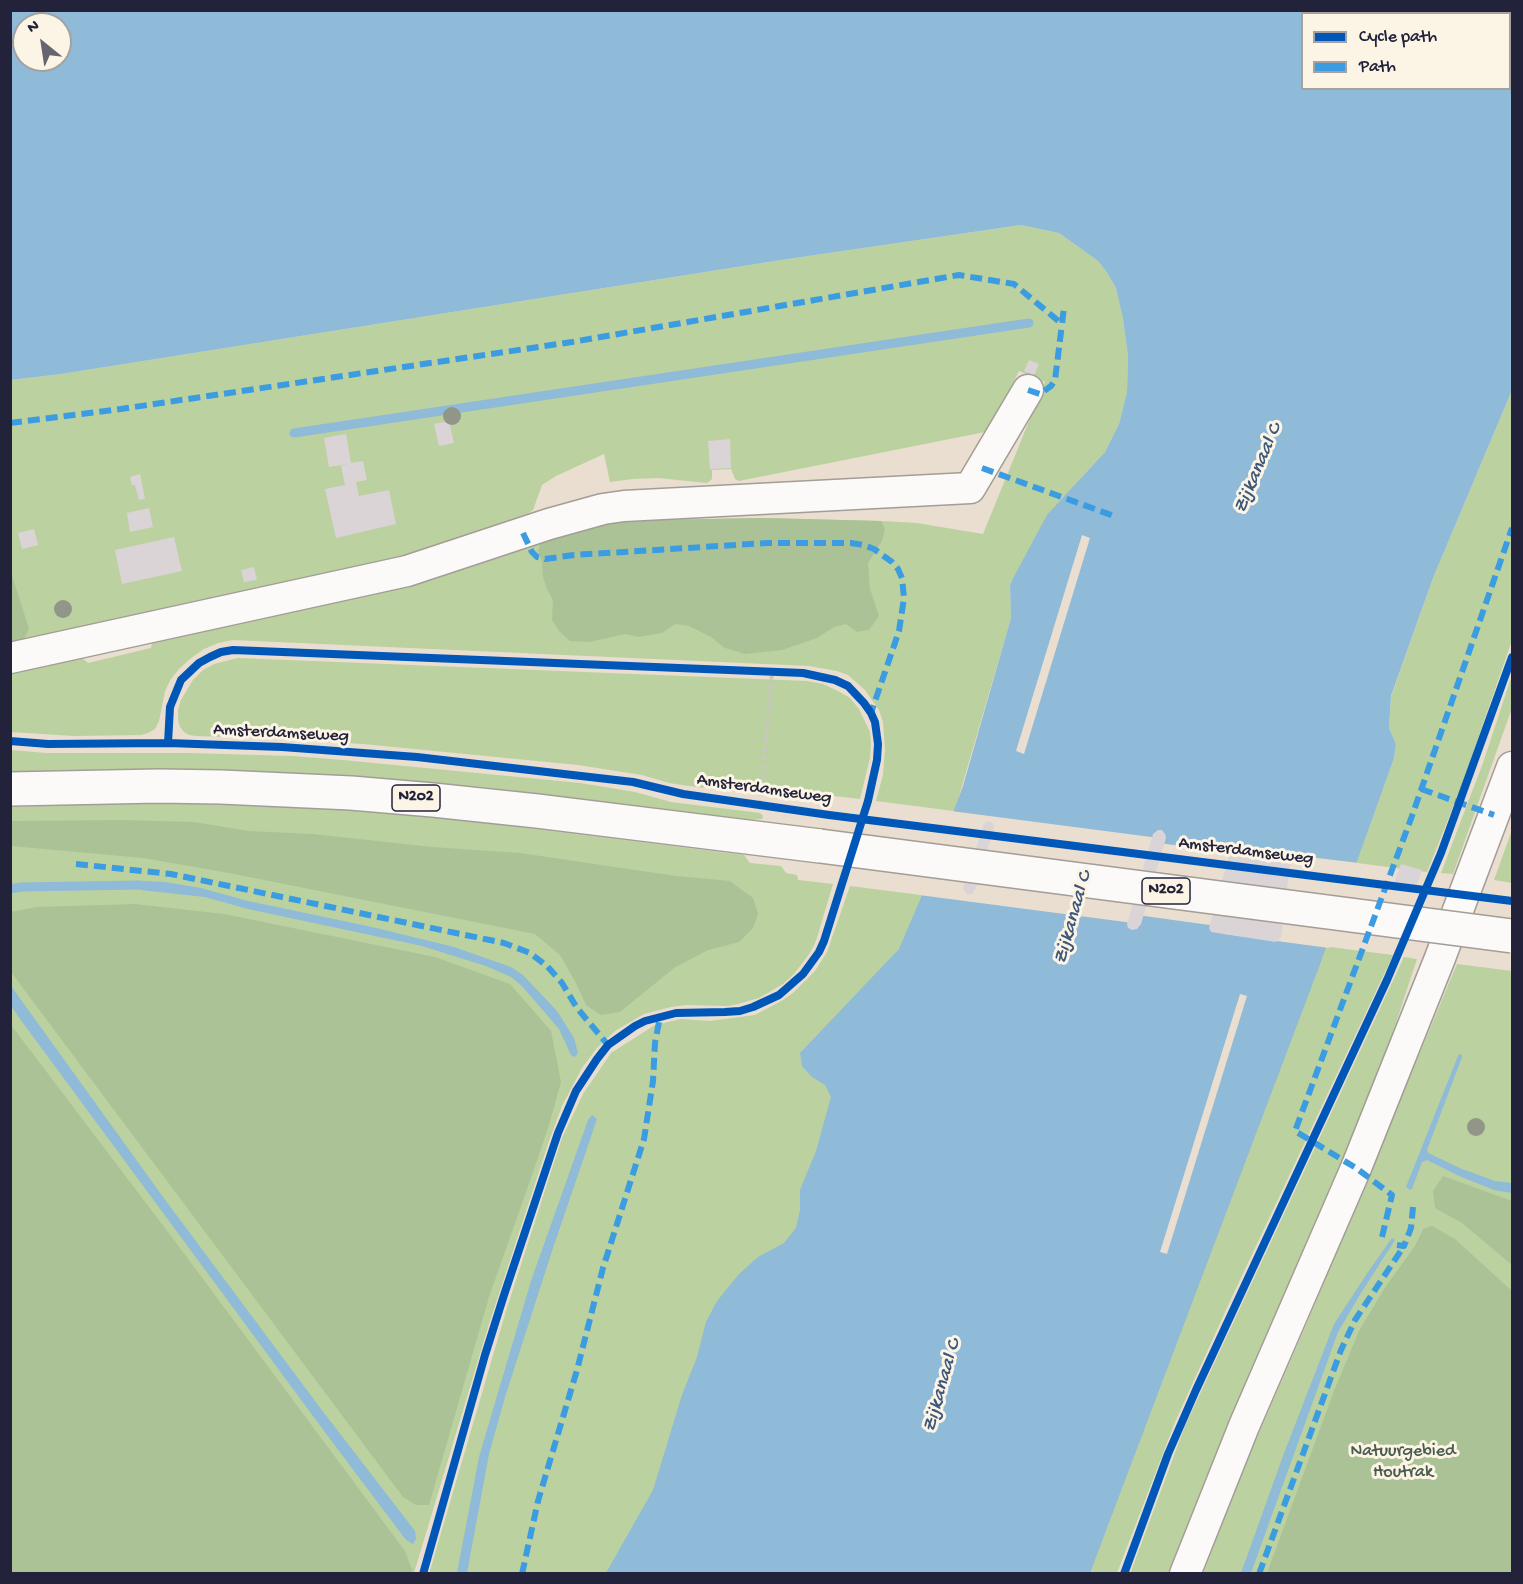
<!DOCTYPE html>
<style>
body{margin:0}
#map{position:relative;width:1523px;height:1584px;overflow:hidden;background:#e9decf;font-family:"Gochi Hand",sans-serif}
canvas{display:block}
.frame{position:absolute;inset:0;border:12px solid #22223b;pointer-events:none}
.legend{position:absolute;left:1301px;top:12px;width:210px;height:78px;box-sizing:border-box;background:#fcf5e5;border:2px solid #a5a1a1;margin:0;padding:8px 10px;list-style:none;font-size:18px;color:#22223b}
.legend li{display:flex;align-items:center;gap:12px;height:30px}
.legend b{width:30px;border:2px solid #a5a1a1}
.north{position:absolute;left:12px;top:12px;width:60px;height:60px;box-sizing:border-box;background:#fcf5e5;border:2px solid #a5a1a1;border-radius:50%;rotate:330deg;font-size:16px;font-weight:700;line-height:24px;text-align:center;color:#22223b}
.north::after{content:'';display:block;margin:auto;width:21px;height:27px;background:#68646f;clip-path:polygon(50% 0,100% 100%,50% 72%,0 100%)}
</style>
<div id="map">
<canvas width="1523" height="1584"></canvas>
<div class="frame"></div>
<ul class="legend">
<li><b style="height:8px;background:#0057b8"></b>Cycle path</li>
<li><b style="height:8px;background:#3c9ce2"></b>Path</li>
</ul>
<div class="north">N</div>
</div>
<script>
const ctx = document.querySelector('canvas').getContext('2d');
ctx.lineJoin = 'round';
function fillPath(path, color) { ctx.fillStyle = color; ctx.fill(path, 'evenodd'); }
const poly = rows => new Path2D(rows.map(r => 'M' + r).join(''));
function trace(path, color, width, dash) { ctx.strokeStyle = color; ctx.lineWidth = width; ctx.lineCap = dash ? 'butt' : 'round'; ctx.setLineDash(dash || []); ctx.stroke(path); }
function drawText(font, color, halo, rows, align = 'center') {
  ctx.font = font + ' "Gochi Hand",sans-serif'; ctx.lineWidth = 6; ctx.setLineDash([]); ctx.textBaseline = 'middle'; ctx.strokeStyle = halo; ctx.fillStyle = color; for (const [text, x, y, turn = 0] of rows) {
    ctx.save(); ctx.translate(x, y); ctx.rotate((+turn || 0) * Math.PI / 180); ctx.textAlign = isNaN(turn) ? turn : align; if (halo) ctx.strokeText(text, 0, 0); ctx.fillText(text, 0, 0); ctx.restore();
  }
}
fillPath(poly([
 [1021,225,1059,233,1098,261,1106,271,1116,288,1123,319,1128,356,1127,392,1119,424,1105,452,1083,476,1010,583,1011,618,957,803,1358,855,1394,758,1396,744,1389,728,1391,697,1433,578,1512,390,1512,640,1463,782,1427,872,876,801,883,775,885,749,883,722,879,710,865,690,848,675,837,671,809,666,233,640,218,643,204,649,190,659,179,669,171,679,165,691,159,721,155,729,148,733,141,735,74,736,11,732,11,668,76,653,88,663,151,648,153,637,548,535,648,520,764,518,881,521,917,523,983,534,1045,382,1019,371,991,427,985,432,739,481,735,479,731,469,712,470,712,479,707,483,658,478,633,479,610,482,604,454,556,476,542,485,533,510,524,517,395,564,11,648,11,380,61,374,781,260],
 [238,658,807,681,823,684,838,691,850,698,859,709,870,732,871,744,870,758,860,799,825,795,804,800,689,786,669,783,642,775,578,765,363,744,258,738,196,736,189,735,184,732,180,727,178,720,178,710,181,700,193,680,203,670,214,664],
 [1512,675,1512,708,1453,874,1441,873,1483,763],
 [11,750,46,753,189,753,292,756,343,760,580,783,635,792,671,802,760,813,763,816,762,819,748,820,483,787,274,772,126,769,11,772],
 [124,803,205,804,314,808,402,814,486,823,744,855,750,863,781,866,786,873,797,875,798,880,833,884,816,941,810,953,794,974,783,984,759,998,738,1004,728,1006,686,1005,671,1007,644,1014,615,1031,597,1048,582,1068,562,1106,549,1141,489,1324,414,1573,11,1574,11,807],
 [1512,830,1512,883,1494,880],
 [850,886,1393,955,1231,1299,1175,1422,1117,1573,429,1574,506,1311,562,1138,583,1094,611,1053,655,1025,681,1019,710,1021,755,1015,783,1000,793,993,815,971,827,952],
 [1404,957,1417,959,1383,1062,1315,1226,1215,1456,1168,1573,1130,1574,1185,1426],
 [1457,964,1512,971,1512,1573,1203,1574,1237,1483,1307,1323]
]), '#bbd19f');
fillPath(poly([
 [764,518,881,521,885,529,882,541,868,563,870,589,879,616,869,630,857,632,846,624,834,627,817,638,782,650,745,654,725,648,711,637,689,626,675,624,662,633,639,637,626,634,589,642,570,641,559,631,552,620,553,600,547,589,543,577,542,562,538,551,541,542,600,524,648,520],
 [10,569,29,629,24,639,11,642],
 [123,820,194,822,249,831,313,834,432,847,520,853,676,876,730,881,753,898,758,914,753,928,739,942,708,950,674,968,620,1012,601,1015,586,1005,576,983,560,955,535,934,229,873,143,858,11,846,11,821],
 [135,904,224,914,435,957,510,984,551,1031,561,1082,549,1125,532,1175,489,1297,429,1505,416,1505,403,1497,11,972,11,912,36,907],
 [11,1025,177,1244,405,1551,412,1570,411,1573,11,1573],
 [1443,1176,1512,1201,1512,1265,1462,1223,1435,1208,1433,1191],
 [1432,1226,1455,1239,1512,1291,1512,1573,1267,1573,1334,1391,1359,1331,1384,1289,1415,1246,1423,1229]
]), '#abc296');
fillPath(poly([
 [10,11,1512,11,1512,390,1433,578,1391,696,1389,728,1396,744,1394,758,1319,967,1090,1573,606,1573,653,1490,682,1395,697,1357,706,1322,717,1301,739,1274,758,1257,784,1243,796,1228,800,1210,800,1190,816,1151,831,1097,825,1085,812,1077,802,1066,800,1053,899,949,922,895,963,786,1011,618,1010,584,1047,515,1105,452,1119,424,1127,392,1128,356,1123,319,1116,288,1106,271,1098,261,1059,233,1021,225,781,260,61,374,11,380],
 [1302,14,1510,14,1510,88,1302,88],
 [24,24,60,24,60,60,24,60],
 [142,881,165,882,201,888,248,901,372,927,454,947,511,967,523,975,557,1011,574,1038,578,1053,575,1057,571,1055,559,1029,521,985,511,977,486,966,422,946,248,909,205,897,141,890,140,885],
 [11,986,163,1197,321,1409,415,1531,416,1539,413,1544,406,1540,327,1435,23,1023,11,1006],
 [1460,1054,1462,1055,1462,1057,1427,1150,1428,1153,1462,1169,1495,1181,1512,1183,1512,1193,1494,1190,1459,1176,1427,1160,1422,1162,1412,1189,1410,1190,1406,1187,1458,1056],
 [592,1115,597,1119,553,1248,505,1397,489,1454,467,1573,457,1573,479,1457,531,1281,588,1120],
 [1392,1238,1395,1240,1393,1243,1361,1293,1338,1332,1251,1573,1241,1573,1283,1456,1334,1324,1368,1272]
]), '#8fbad8');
fillPath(poly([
 [1082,535,1090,538,1024,754,1016,751],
 [951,811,1159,838,1159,843,1233,853,1235,848,1359,863,1329,948,1224,934,1224,927,1137,915,1133,923,919,895],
 [1240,994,1247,996,1167,1254,1160,1252]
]), '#e9decf');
trace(poly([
 [294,433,1029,323],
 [10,889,21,887,140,885]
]), '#8fbad8', 9);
fillPath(poly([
 [1029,360,1039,364,1034,376,1024,371],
 [449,421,454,443,439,446,434,424],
 [346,434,351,463,363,461,367,480,356,482,359,496,389,490,396,524,336,538,325,489,345,485,341,466,347,464,329,467,324,438],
 [730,439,731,468,710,469,708,441],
 [140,474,145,499,139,500,135,485,132,485,130,477],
 [149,508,153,527,130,532,127,513],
 [34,529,38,545,22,549,18,533],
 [174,537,182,571,122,584,115,550],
 [254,567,257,580,244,582,241,570],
 [988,821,993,823,994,827,975,890,972,894,967,894,964,891,963,887,984,824],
 [1158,830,1162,830,1165,834,1166,838,1141,924,1137,929,1132,930,1128,928,1127,924,1153,834],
 [1234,847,1290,854,1291,857,1281,937,1276,942,1211,932,1209,928,1231,849],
 [1401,864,1422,870,1415,890,1393,886]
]), '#dad4d7');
const minor = poly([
 [10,658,407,571,549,524,603,509,624,506,970,488,1028,390],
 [1185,1574,1244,1426,1356,1168,1440,958,1512,767]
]);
const major = poly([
 [10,789,159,786,221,787,351,793,433,800,537,811,820,846]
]);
trace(minor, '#a39d97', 33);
trace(major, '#a39d97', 36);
trace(poly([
 [760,805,772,672]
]), '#c9c6c5', 4, [4.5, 4.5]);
trace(minor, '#fcfaf8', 30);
trace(major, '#fcfaf8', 33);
const majorBridge = poly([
 [820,846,1512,936]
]);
trace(majorBridge, '#a39d97', 36, []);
trace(majorBridge, '#fcfaf8', 33);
trace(poly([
 [1028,390,1040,394,1051,386,1055,380,1062,324],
 [10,423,114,410,572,342,959,275,1014,284,1062,324,1064,307],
 [982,468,1114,516],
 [523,533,532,552,537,557,545,559,574,555,768,543,851,543,863,545,874,549,892,562,898,569,902,578,904,598,899,631,871,713],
 [1421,789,1494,815],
 [76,864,171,874,504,943,530,953,547,966,562,983,577,1008,608,1045],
 [1382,1237,1392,1195,1356,1168,1295,1131,1412,816,1512,528],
 [1397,1245,1404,1246,1411,1228,1413,1207],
 [522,1574,538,1501,577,1370,603,1268,644,1139,653,1081,655,1043,659,1022,659,1016],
 [1259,1574,1341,1350,1355,1320,1404,1246]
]), '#3c9ce2', 6, [12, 6]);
trace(poly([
 [10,741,48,744,168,743,282,747,417,757,633,782,683,794,829,815,1512,901],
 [168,743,170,707,181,680,199,663,210,657,221,652,233,650,803,673,835,680,848,686,864,703,871,713,875,722,878,744,877,760,868,801,824,941,819,952,803,974,779,995,753,1007,740,1011,725,1012,676,1013,645,1021,635,1026,608,1045,597,1059,576,1091,558,1133,504,1295,485,1355,423,1574],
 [1124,1574,1168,1454,1196,1390,1387,980,1441,853,1512,657]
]), '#0057b8', 8);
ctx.fillStyle = '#929689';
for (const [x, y] of [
 [452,416],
 [63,609],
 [1476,1127]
]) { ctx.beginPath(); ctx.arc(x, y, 9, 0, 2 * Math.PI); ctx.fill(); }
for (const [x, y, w] of [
 [416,798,48],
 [1166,891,48]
]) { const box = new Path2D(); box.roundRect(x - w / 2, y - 13, w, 26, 4.5); ctx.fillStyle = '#fcf5e5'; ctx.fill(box); trace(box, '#22223b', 1.5); }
drawText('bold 16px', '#22223b', null, [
 ["N202",416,798],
 ["N202",1166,891]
]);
drawText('18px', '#22223b', '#fcf5e5', [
 ["Amsterdamseweg",281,734,3],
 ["Amsterdamseweg",764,790,8],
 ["Amsterdamseweg",1246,852,7]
]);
drawText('18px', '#4a5c50', '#fcf5e5', [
 ["Natuurgebied",1403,1452],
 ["Houtrak",1403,1473]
]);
drawText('italic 20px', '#3e587b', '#fcf5e5', [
 ["Zijkanaal C",1259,469,-67],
 ["Zijkanaal C",1074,918,-74],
 ["Zijkanaal C",943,1386,-74]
]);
</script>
